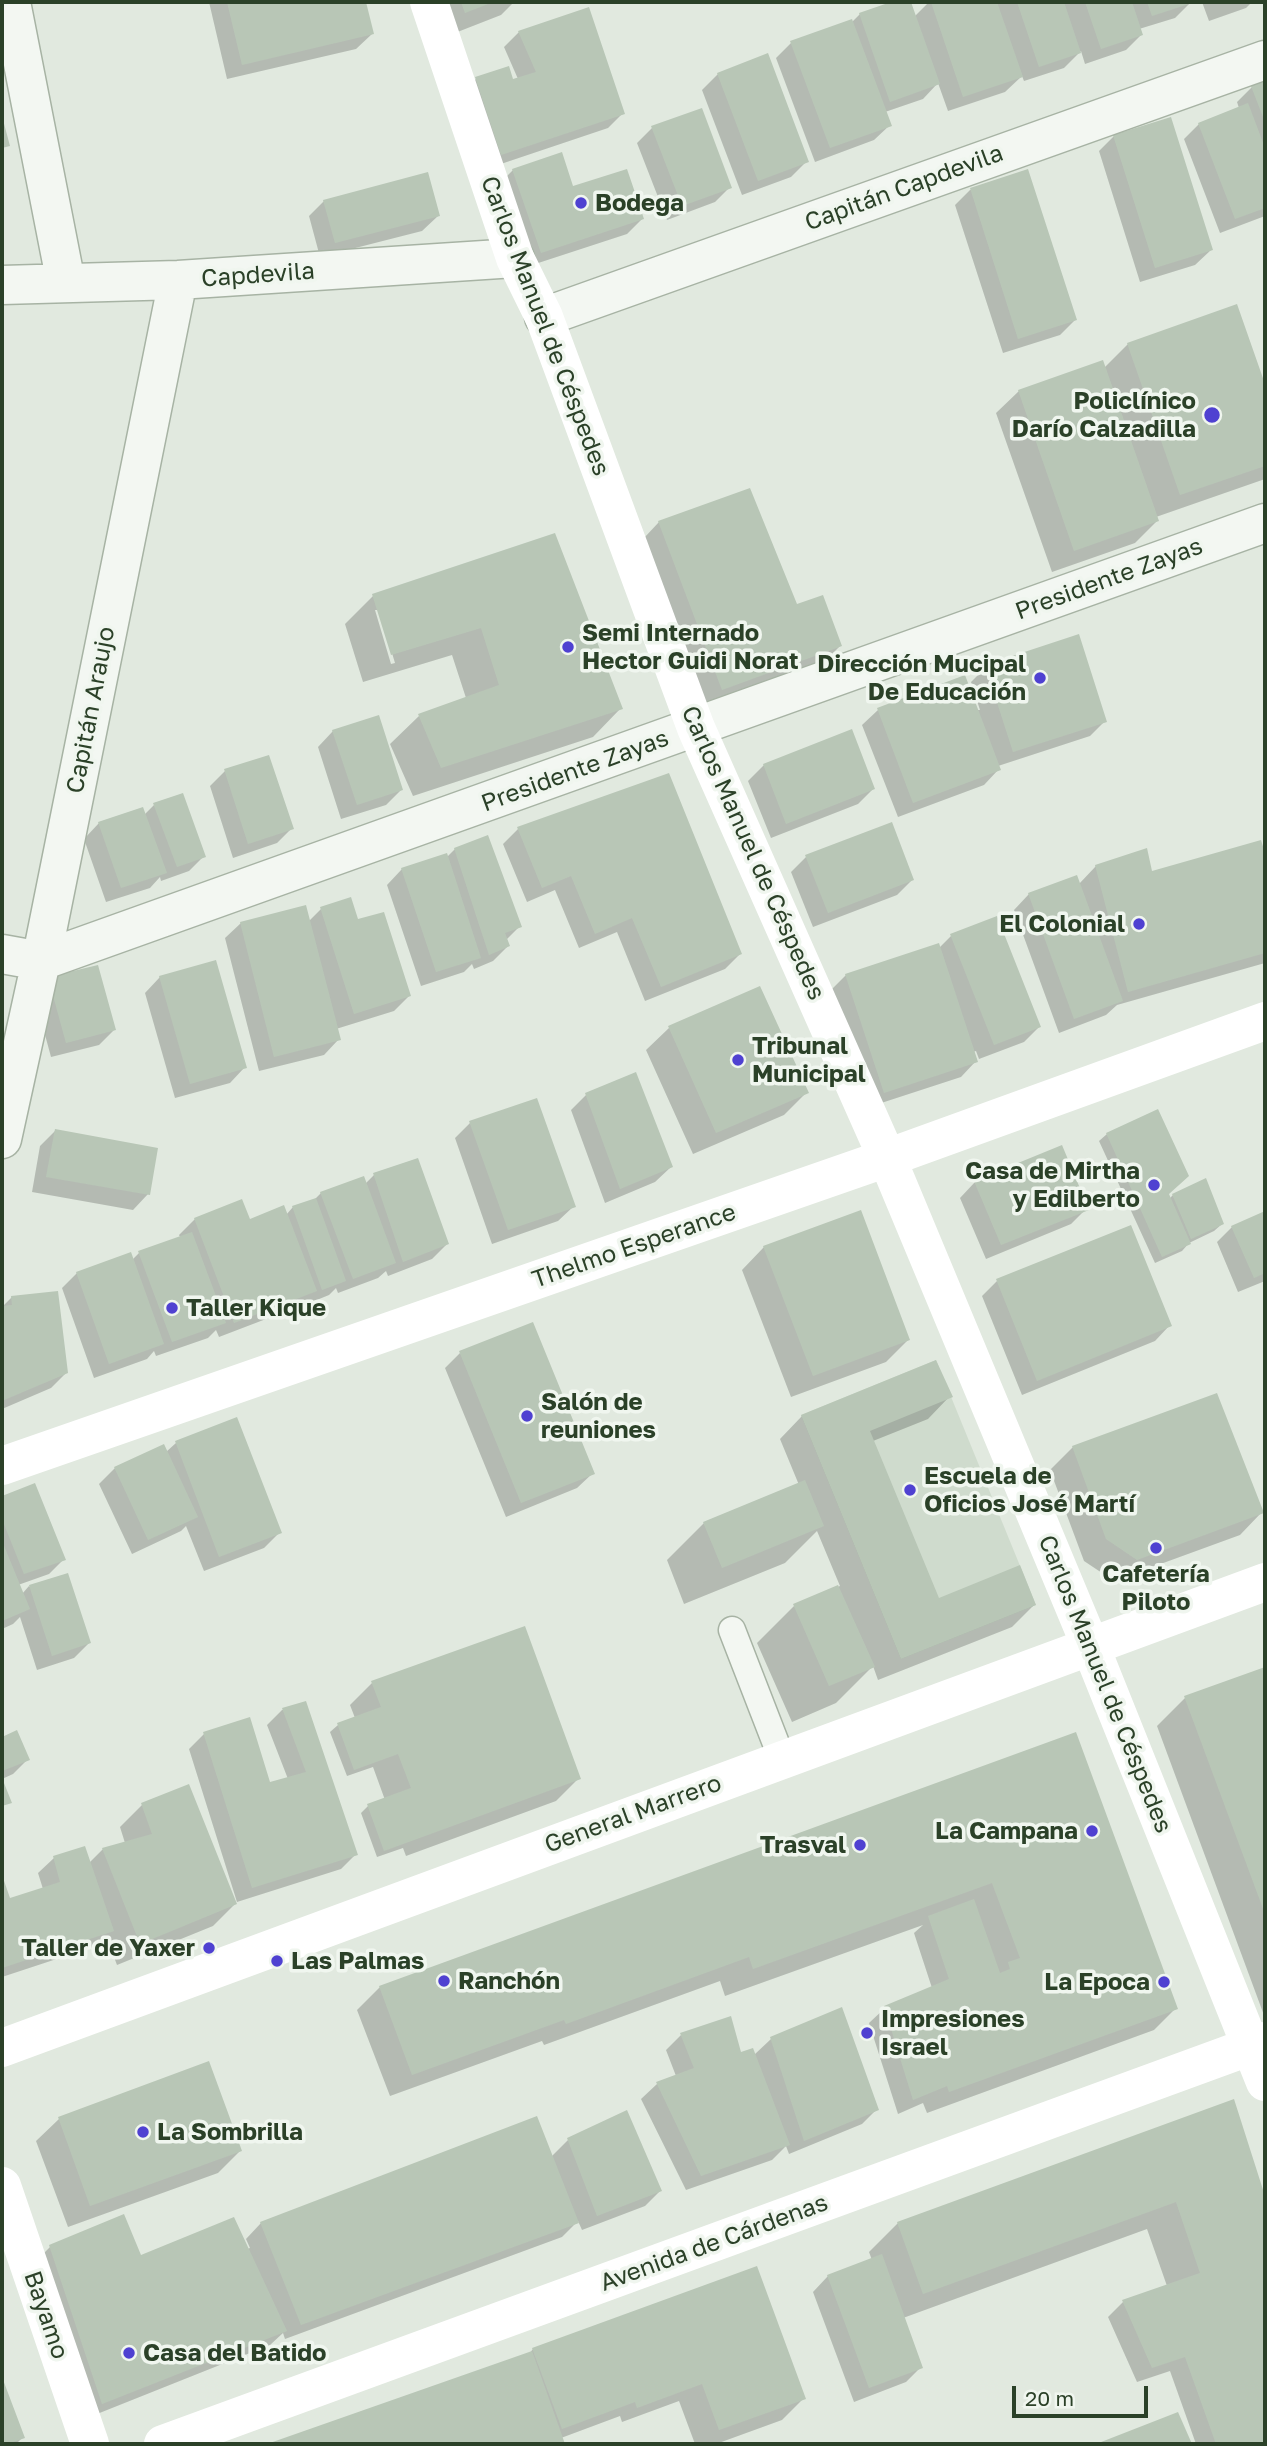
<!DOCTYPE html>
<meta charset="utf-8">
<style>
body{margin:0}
#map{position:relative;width:1267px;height:2446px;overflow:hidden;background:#e1e9df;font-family:"Golos Text",sans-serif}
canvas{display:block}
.frame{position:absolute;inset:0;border:4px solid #2b4128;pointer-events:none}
.scale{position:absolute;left:1012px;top:2386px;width:136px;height:32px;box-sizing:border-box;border:4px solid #2b4128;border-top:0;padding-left:9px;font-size:21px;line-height:24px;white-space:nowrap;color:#2b4128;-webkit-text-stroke:5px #f0f6ef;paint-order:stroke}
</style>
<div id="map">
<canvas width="1267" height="2446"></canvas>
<div class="frame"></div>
<div class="scale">20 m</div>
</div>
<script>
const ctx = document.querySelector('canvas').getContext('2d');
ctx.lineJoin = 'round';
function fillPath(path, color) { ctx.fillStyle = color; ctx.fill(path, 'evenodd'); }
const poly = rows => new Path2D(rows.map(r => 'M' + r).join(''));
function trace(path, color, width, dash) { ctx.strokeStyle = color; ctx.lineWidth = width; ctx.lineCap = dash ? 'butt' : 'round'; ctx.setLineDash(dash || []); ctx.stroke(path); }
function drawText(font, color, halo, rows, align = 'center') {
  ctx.font = font + ' "Golos Text",sans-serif'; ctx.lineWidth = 7; ctx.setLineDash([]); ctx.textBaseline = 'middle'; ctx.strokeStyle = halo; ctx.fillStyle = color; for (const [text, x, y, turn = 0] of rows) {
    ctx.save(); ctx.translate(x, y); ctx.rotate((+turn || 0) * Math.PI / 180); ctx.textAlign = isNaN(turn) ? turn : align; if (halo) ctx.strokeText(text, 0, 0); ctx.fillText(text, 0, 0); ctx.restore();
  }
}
fillPath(poly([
 [936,1360,1036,1605,901,1659,801,1415]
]), '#cfdbcd');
fillPath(poly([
 [209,2,364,2,372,34,356,49,227,79],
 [422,2,514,2,501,15,437,40],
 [897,2,909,2,914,17,929,2,1190,3,1175,18,1139,29,1141,35,1126,50,1085,64,1081,51,1064,68,1024,81,1022,76,1005,92,948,111,938,83,923,99,885,112,890,125,874,140,815,162,776,58,791,43,851,23,860,14],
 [1202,2,1252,2,1246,8,1209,21],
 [519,32,623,113,608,128,486,169,461,94,476,79,512,81,518,79,504,47],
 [718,74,807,161,791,177,742,195,702,90],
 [1265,82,1265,216,1220,233,1184,139,1199,124,1239,108,1237,102,1252,87],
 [652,128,730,187,715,202,667,220,637,143],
 [1114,136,1211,250,1195,265,1140,282,1099,151],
 [513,170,572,188,642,219,627,234,526,267,498,185],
 [1027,172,1075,320,1060,335,1003,353,955,205,970,190],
 [324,201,438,216,422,231,320,257,309,216],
 [1128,344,1265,386,1265,479,1156,517,1157,521,1135,543,1052,572,996,413,1019,391,1104,368],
 [659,522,796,606,840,646,825,661,706,704,644,538],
 [554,535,621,708,593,737,413,796,390,744,419,716,466,698,452,655,363,682,345,624,373,596],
 [375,610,379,610,395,663,391,664],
 [986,667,1105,721,1090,736,998,766,999,769,984,785,898,817,862,725,878,710,980,710,971,682],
 [333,731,401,790,386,805,341,819,318,747],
 [764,765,873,789,858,804,771,838,748,781],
 [225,771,292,828,277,843,233,858,210,786],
 [154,805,204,856,189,871,161,881,160,877,150,888,106,902,84,839,99,823,144,815],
 [518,829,740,954,725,969,645,1001,617,932,579,948,555,890,527,902,503,844],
 [1260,842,1265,860,1265,963,1117,1005,1106,1015,1059,1033,1014,910,1029,894,1079,884,1096,866,1151,873],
 [455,849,520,926,506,940,508,946,493,961,474,969,472,964,464,972,421,986,387,885,402,869,447,857],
 [806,857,912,880,897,895,813,927,791,872],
 [321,909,357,921,409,996,394,1011,336,1029,339,1039,324,1055,259,1071,225,938,241,923,309,921],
 [996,918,1039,1027,1024,1042,979,1059,976,1051,973,1052,976,1061,961,1077,869,1107,831,990,846,975,939,948,951,936],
 [160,977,245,1067,230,1083,175,1098,145,993],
 [49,979,114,1030,99,1045,51,1057,34,994],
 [760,988,807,1092,784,1115,693,1154,646,1050,669,1028],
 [586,1095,671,1167,655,1182,605,1203,571,1110],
 [470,1123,574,1206,558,1221,492,1244,455,1138],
 [55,1131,148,1194,133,1210,32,1192,40,1146],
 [1107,1134,1167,1194,1169,1199,1173,1195,1222,1224,1214,1231,1189,1243,1182,1251,1155,1263,1099,1141],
 [374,1175,447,1244,432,1259,388,1276,386,1271,378,1278,338,1293,336,1288,329,1295,307,1304,305,1300,300,1306,219,1337,216,1330,208,1338,156,1356,154,1351,147,1359,94,1378,62,1288,77,1273,132,1260,139,1253,180,1237,179,1235,195,1219,249,1221,286,1215,293,1207,314,1200,321,1193,365,1184],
 [975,1182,1086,1209,1071,1224,986,1259,960,1198],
 [1265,1213,1265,1281,1238,1292,1217,1242,1232,1227],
 [764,1247,908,1340,886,1362,791,1397,742,1270],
 [997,1281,1170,1325,1155,1341,1022,1395,982,1296],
 [12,1297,66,1373,51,1388,2,1409,2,1307],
 [460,1353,593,1473,577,1488,506,1517,445,1368],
 [950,1396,928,1419,873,1441,938,1600,1034,1605,1012,1627,878,1680,873,1666,836,1703,792,1722,757,1643,794,1606,840,1586,817,1531,785,1563,684,1604,667,1560,704,1523,799,1485,780,1439,802,1416],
 [236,1419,279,1533,264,1548,204,1571,186,1526,181,1531,132,1554,99,1484,115,1468,163,1446,166,1452,176,1443],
 [1073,1447,1262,1512,1240,1535,1114,1581,1084,1561,1050,1470],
 [34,1486,64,1559,49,1574,18,1585,22,1594,29,1586,89,1643,74,1658,37,1670,20,1617,13,1624,2,1629,2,1498],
 [1265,1669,1265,2018,1157,1726,1185,1698],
 [372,1683,578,1779,556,1801,406,1856,403,1848,377,1857,361,1813,368,1806,385,1800,373,1767,347,1776,330,1732,338,1725,355,1718,350,1705],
 [305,1703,356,1854,341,1869,237,1902,189,1749,204,1734,269,1784,288,1779,267,1725,282,1710],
 [16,1732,28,1759,13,1774,2,1779,2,1739],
 [1075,1734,1176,2008,1154,2030,927,2113,923,2103,898,2114,869,2023,885,2008,932,1988,914,1933,923,1925,725,1996,720,1981,544,2045,542,2041,390,2096,357,2010,380,1987],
 [142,1805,235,1904,213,1926,117,1965,106,1936,96,1946,2,1977,2,1879,9,1901,43,1889,38,1873,54,1858,89,1863,103,1849,125,1843,120,1827],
 [681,2035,739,2054,754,2055,771,2039,877,2109,862,2124,789,2154,786,2146,772,2160,686,2190,641,2099,657,2084,676,2076,666,2050],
 [207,2064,240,2151,218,2173,68,2227,36,2141,59,2119],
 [1233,2101,1265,2202,1265,2444,1196,2444,1170,2371,1137,2382,1108,2317,1123,2302,1167,2286,1147,2229,903,2318,921,2367,906,2382,854,2402,813,2292,828,2276,872,2260,869,2252,898,2223],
 [568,2140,660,2191,645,2206,582,2230,578,2221,562,2237,285,2339,283,2333,270,2345,87,2418,35,2262,50,2247,140,2257,247,2249,250,2248,246,2239,261,2223,551,2157],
 [533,2349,804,2398,782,2420,716,2444,695,2444,679,2401,622,2422,620,2416,561,2438,564,2444,273,2444,529,2354],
 [2,2382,23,2437,16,2444,2,2444]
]), '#0003');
fillPath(poly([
 [227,2,366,2,374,34,242,65],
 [461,2,493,2,465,13],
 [891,2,911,2,940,84,890,102,859,13],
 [931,2,997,2,1023,77,963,97],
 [1017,2,1064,2,1081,53,1039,67],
 [1085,2,1132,2,1143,35,1101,49],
 [1147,2,1195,2,1152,16],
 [589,7,625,114,501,155,475,77,509,66,513,79,536,72,518,31],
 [852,19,892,126,830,148,790,41],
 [768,53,809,162,758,181,717,73],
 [1265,80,1265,122,1251,86],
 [1248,103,1265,148,1265,208,1235,219,1198,123],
 [702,108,732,188,682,206,651,126],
 [2,116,10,146,2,148],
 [1171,117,1213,250,1155,268,1113,135],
 [562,152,573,186,627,169,644,219,541,253,512,169],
 [1028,169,1077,320,1018,339,970,188],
 [428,172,440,216,335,243,323,200],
 [1237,304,1265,384,1265,466,1180,495,1127,343],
 [1103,360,1159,521,1074,551,1018,390],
 [750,488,797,604,823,595,842,646,722,690,658,521],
 [555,533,623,709,441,768,418,714,499,685,481,628,391,655,372,594],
 [1079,634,1107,722,1013,752,985,665],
 [965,675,1001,770,913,803,877,708],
 [379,715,403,790,357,805,332,730],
 [852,729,875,789,786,824,763,764],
 [269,755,294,829,248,844,224,769],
 [669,773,742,954,661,987,632,918,595,934,571,876,542,888,517,827],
 [183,793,206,857,177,867,153,803],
 [143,807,167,873,121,888,98,822],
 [892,822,914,880,828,913,805,855],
 [488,835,522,927,505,933,510,946,489,955,454,848],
 [1261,840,1265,853,1265,953,1128,992,1095,865,1147,848,1152,871],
 [447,853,481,958,436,972,401,868],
 [1077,875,1123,1001,1074,1019,1028,893],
 [351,897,358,919,384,912,411,996,354,1014,320,907],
 [306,905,341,1040,274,1057,240,922],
 [997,916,1041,1027,994,1045,950,934],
 [939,943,978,1062,884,1093,845,974],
 [216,960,247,1068,190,1084,159,976],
 [98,965,116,1030,66,1043,48,977],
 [760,986,809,1093,716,1133,668,1026],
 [636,1072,673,1167,620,1189,585,1093],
 [537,1098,576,1207,508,1230,469,1121],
 [1158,1109,1189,1176,1169,1194,1191,1244,1162,1257,1106,1133],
 [55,1129,158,1148,150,1195,46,1177],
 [1062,1145,1089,1210,1001,1245,974,1181],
 [418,1158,449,1244,403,1262,373,1173],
 [364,1176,396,1263,353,1279,320,1192],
 [1206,1178,1224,1224,1191,1239,1172,1194],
 [316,1198,346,1281,322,1290,292,1206],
 [242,1199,250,1219,284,1205,317,1291,234,1323,194,1218],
 [861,1210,910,1340,813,1376,763,1246],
 [1265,1211,1265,1273,1254,1278,1231,1226],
 [1131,1225,1172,1326,1037,1381,996,1279],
 [192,1232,226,1323,172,1342,138,1251],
 [131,1252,164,1344,109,1364,76,1272],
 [58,1291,68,1373,4,1400,2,1397,2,1306,12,1305,11,1296],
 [533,1322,595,1474,521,1503,459,1351],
 [936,1360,953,1397,870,1431,939,1598,1020,1565,1036,1605,901,1659,801,1415],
 [1217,1393,1264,1513,1137,1560,1106,1539,1072,1446],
 [237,1417,282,1533,219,1557,175,1441],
 [164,1444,198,1517,148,1540,114,1467],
 [805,1480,824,1526,722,1568,703,1522],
 [35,1483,66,1560,24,1574,2,1519,2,1496],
 [2,1541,30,1609,2,1621],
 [68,1573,91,1643,52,1656,29,1585],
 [838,1585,875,1667,829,1686,793,1604],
 [525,1626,581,1779,384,1851,367,1804,411,1788,398,1754,354,1770,337,1723,381,1707,371,1681],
 [1265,1667,1265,1914,1184,1696],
 [306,1701,358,1855,252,1888,203,1732,250,1717,270,1782,306,1772,282,1708],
 [17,1730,30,1760,2,1771,2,1737],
 [1076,1732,1178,2009,949,2092,947,2086,913,2100,884,2006,949,1979,928,1916,974,1899,1000,1973,1010,1969,1008,1962,1020,1958,992,1883,753,1969,749,1957,566,2024,564,2020,412,2075,379,1986],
 [4,1783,12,1803,2,1806,2,1784],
 [189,1784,237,1904,140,1944,102,1848,152,1834,141,1803],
 [85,1846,114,1931,2,1968,2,1875,10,1898,60,1882,53,1856],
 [842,2007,879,2110,804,2141,770,2037],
 [731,2016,741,2052,753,2048,790,2145,701,2176,656,2082,694,2068,680,2033],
 [209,2061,242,2151,90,2206,58,2117],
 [1234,2099,1265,2196,1265,2444,1216,2444,1185,2357,1152,2368,1122,2300,1200,2273,1176,2202,923,2294,897,2222],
 [627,2110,662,2191,597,2216,567,2138],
 [537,2116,579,2223,301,2325,260,2222],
 [124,2214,141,2255,234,2217,287,2331,102,2404,49,2245],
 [882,2254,923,2368,869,2388,827,2275],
 [757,2266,806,2399,719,2430,702,2384,637,2408,635,2402,562,2429,532,2348],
 [532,2351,565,2444,267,2444],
 [2,2377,25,2438,7,2444,2,2444],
 [1178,2412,1192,2444,1096,2444]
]), '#b8c6b6');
const lane = poly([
 [732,1630,782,1759]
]);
const street = poly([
 [11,2,66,283],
 [2,285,178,280,515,258],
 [544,317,1265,60],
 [2,954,41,961,1265,523],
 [2,1139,41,961,178,280]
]);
trace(lane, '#a7b3a4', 29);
trace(street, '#a7b3a4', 41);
trace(lane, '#f3f7f2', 26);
trace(street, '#f3f7f2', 38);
trace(poly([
 [429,2,515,258,544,317,696,728,887,1158,1090,1645,1265,2082],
 [2,1466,887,1158,1265,1021],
 [2,2048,1265,1582],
 [2,2186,90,2444],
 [163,2444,1265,2041]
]), '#fff', 38);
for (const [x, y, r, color] of [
 [581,203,7,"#4f41d1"],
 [1212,415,9,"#4f41d1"],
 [568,647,7,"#4f41d1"],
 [1040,678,7,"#4f41d1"],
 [1139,924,7,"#4f41d1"],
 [738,1060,7,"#4f41d1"],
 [1154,1185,7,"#4f41d1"],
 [172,1308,7,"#4f41d1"],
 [527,1416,7,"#4f41d1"],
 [910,1490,7,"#4f41d1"],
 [1156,1548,7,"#4f41d1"],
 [1092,1831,7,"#4f41d1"],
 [860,1845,7,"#4f41d1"],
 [209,1948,7,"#4f41d1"],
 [277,1961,7,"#4f41d1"],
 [444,1981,7,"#4f41d1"],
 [1164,1982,7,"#4f41d1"],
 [867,2033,7,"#4f41d1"],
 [143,2132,7,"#4f41d1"],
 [129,2353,7,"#4f41d1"]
]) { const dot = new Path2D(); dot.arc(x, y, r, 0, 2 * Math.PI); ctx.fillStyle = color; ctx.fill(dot); trace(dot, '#f0f6ef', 2.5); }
drawText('24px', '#2b4128', '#f0f6ef', [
 ["Capitán Capdevila",904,188,-20],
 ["Capdevila",258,275,-4],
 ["Carlos Manuel de Céspedes",545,326,69],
 ["Presidente Zayas",1109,579,-20],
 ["Capitán Araujo",91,710,-79],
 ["Presidente Zayas",575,771,-20],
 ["Carlos Manuel de Céspedes",753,853,66],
 ["Thelmo Esperance",634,1246,-19],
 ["Carlos Manuel de Céspedes",1105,1684,68],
 ["General Marrero",633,1814,-20],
 ["Avenida de Cárdenas",714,2243,-20],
 ["Bayamo",46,2315,71]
]);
drawText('bold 24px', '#2b4128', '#f0f6ef', [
 ["Bodega",595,203],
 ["Policlínico",1196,401,"right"],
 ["Darío Calzadilla",1196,429,"right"],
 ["Semi Internado",582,633],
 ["Hector Guidi Norat",582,661],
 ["Dirección Mucipal",1026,664,"right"],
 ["De Educación",1026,692,"right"],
 ["El Colonial",1125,924,"right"],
 ["Tribunal",752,1046],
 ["Municipal",752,1074],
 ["Casa de Mirtha",1140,1171,"right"],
 ["y Edilberto",1140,1199,"right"],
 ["Taller Kique",186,1308],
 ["Salón de",541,1402],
 ["reuniones",541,1430],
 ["Escuela de",924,1476],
 ["Oficios José Martí",924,1504],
 ["Cafetería",1156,1574,"center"],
 ["Piloto",1156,1602,"center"],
 ["La Campana",1078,1831,"right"],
 ["Trasval",846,1845,"right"],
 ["Taller de Yaxer",195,1948,"right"],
 ["Las Palmas",291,1961],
 ["Ranchón",458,1981],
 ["La Epoca",1150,1982,"right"],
 ["Impresiones",881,2019],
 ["Israel",881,2047],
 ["La Sombrilla",157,2132],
 ["Casa del Batido",143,2353]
], 'left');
</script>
